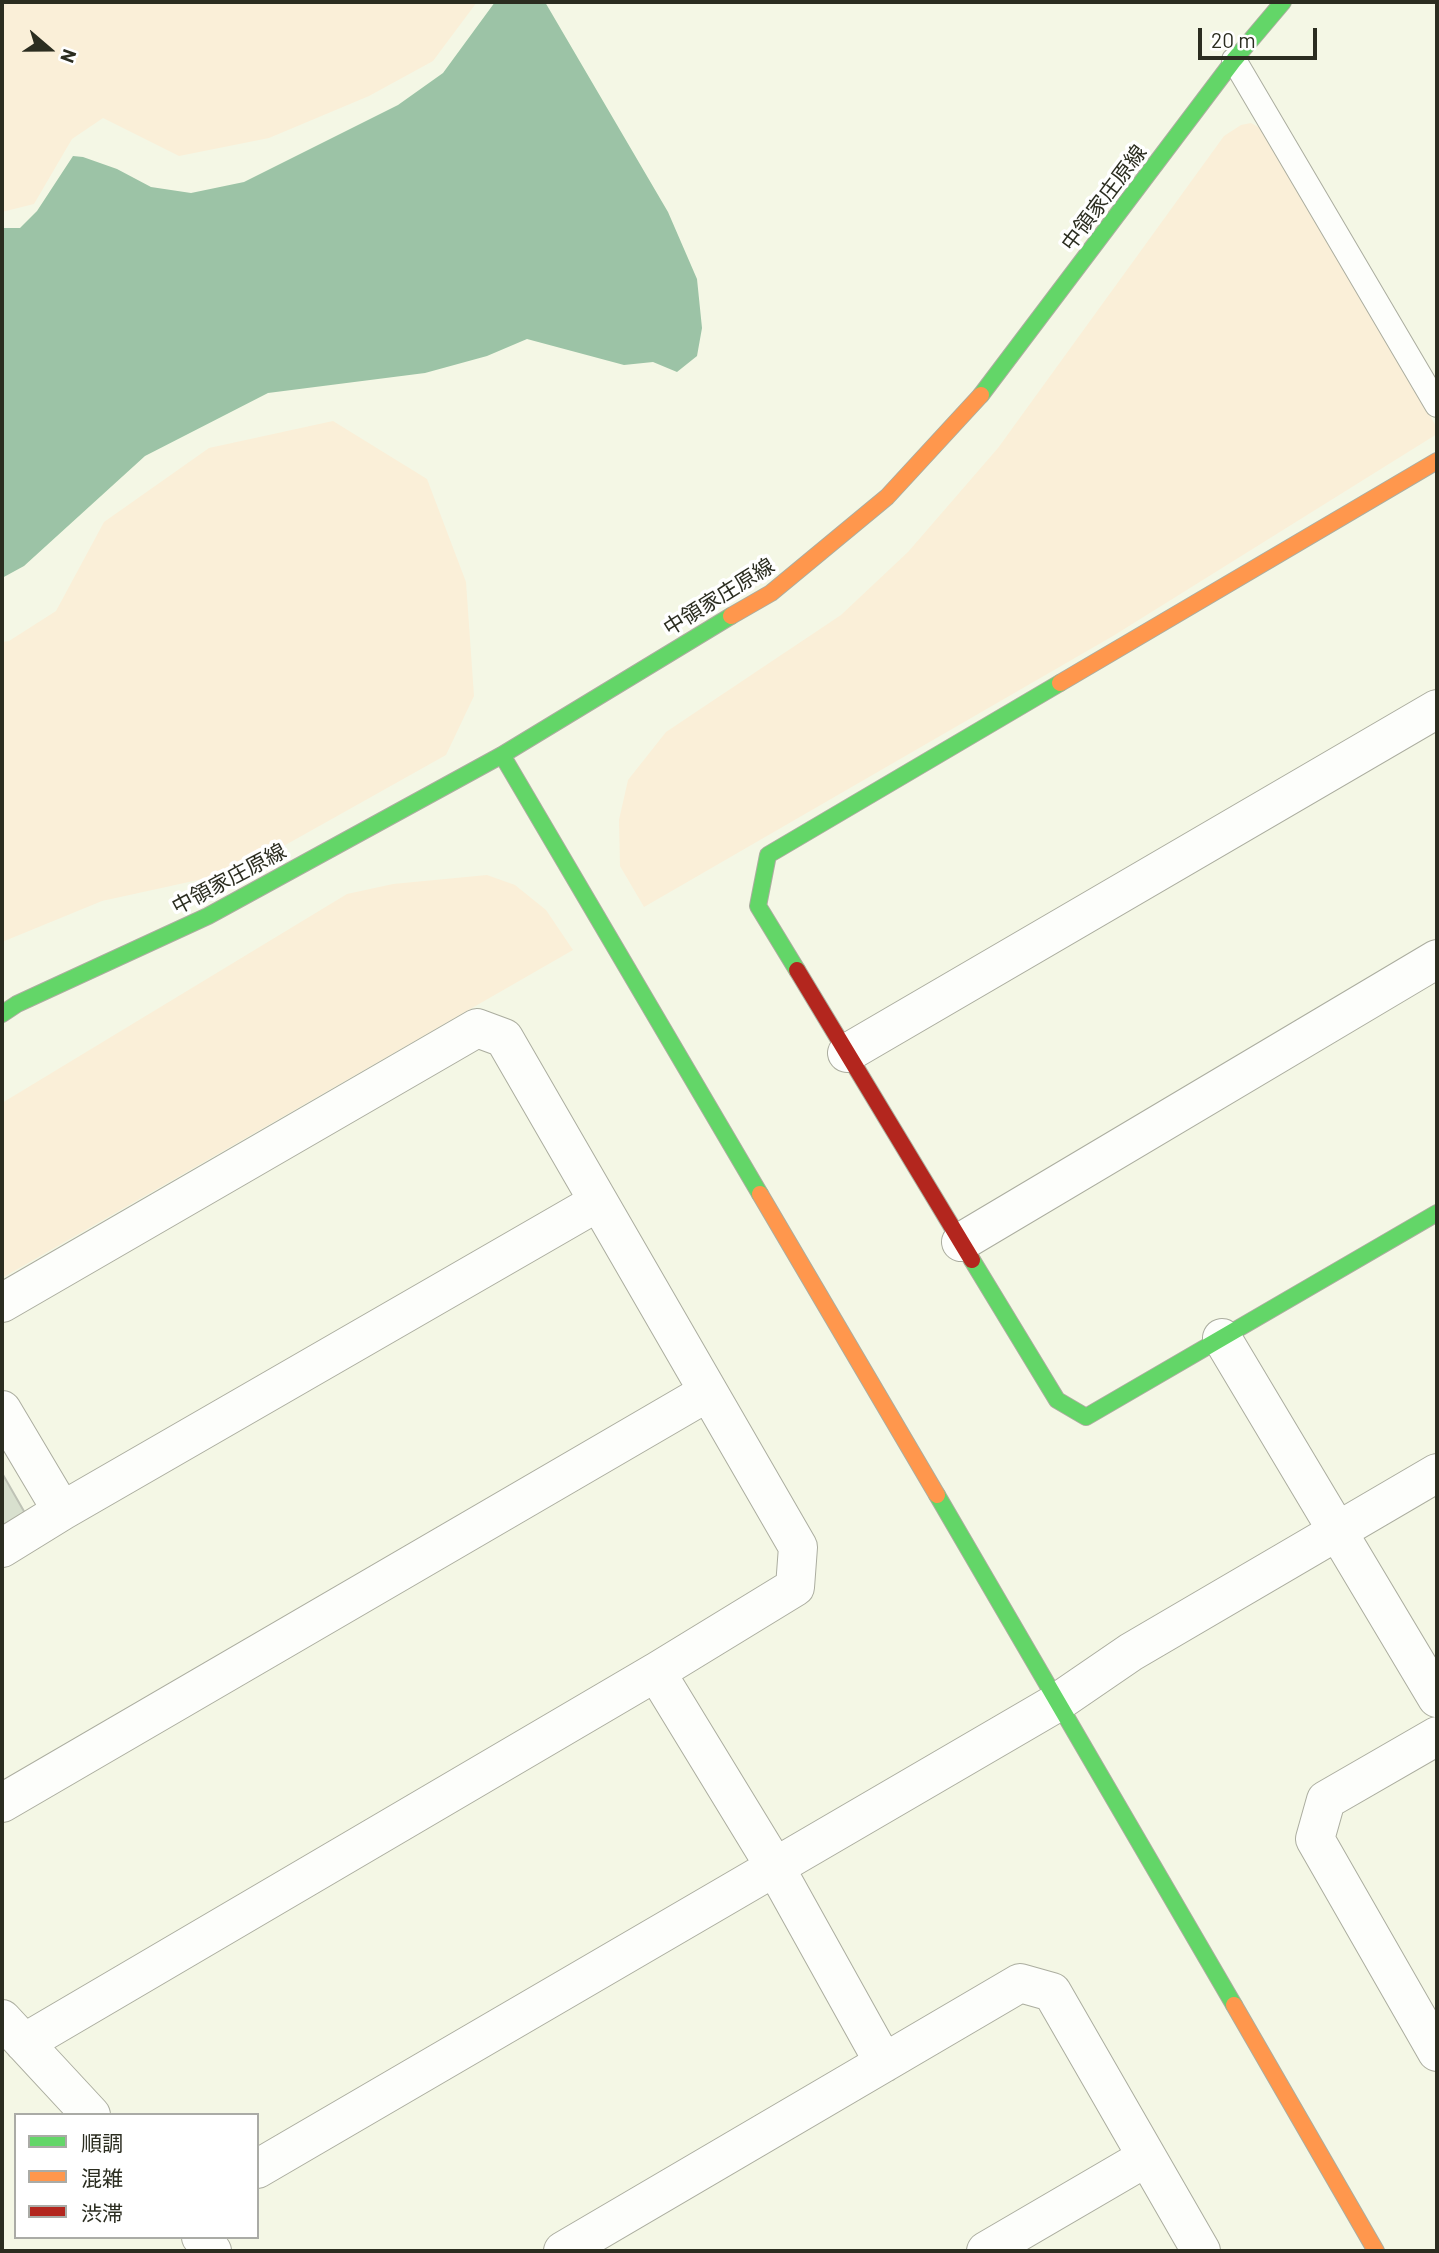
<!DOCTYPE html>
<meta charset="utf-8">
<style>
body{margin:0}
#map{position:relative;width:1439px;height:2253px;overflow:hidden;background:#f4f7e5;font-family:Barlow,"Noto Sans JP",sans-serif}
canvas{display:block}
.frame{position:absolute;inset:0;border:4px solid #2b2d20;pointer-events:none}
.legend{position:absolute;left:14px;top:2113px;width:245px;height:126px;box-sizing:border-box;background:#fff;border:2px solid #aaaba6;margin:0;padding:9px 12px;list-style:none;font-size:21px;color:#2b2d20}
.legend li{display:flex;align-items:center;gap:14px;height:35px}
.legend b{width:35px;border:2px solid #aaaba6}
.north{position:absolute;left:14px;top:14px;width:70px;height:70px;-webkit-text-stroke:5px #fff;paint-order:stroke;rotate:110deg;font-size:19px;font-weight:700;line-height:28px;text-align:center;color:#2b2d20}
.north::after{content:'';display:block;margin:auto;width:24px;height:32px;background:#2b2d20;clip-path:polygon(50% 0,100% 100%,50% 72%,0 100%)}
.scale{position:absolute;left:1198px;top:28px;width:119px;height:32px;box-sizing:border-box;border:4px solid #2b2d20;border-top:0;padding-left:9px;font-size:21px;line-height:24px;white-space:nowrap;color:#2b2d20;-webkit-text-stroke:5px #fff;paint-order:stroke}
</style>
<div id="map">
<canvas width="1439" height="2253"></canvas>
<div class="frame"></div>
<ul class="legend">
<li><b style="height:9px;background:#63d668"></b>順調</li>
<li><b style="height:9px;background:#ff974d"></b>混雑</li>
<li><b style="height:9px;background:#b3261e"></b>渋滞</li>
</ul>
<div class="north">N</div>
<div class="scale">20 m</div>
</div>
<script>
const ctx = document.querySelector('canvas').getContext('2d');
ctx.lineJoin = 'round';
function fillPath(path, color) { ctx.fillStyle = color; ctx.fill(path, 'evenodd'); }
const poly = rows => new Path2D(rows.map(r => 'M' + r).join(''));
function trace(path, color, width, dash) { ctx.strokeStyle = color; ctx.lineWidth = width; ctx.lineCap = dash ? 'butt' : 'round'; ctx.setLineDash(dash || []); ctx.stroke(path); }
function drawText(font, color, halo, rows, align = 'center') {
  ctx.font = font + ' Barlow,"Noto Sans JP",sans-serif'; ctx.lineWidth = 7; ctx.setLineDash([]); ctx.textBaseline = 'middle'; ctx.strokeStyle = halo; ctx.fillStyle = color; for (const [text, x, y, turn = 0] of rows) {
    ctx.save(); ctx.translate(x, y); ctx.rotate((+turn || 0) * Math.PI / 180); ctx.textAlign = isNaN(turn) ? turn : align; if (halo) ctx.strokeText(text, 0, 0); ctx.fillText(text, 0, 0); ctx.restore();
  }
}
fillPath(poly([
 [2,2,477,2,433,61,369,96,269,138,179,156,103,118,72,139,34,204,2,212],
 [1251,123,1267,132,1437,428,1437,434,1113,636,644,907,620,866,619,820,628,780,666,732,841,615,908,552,998,448,1224,136,1241,125],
 [333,421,427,479,466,582,474,696,446,755,239,871,102,901,2,942,2,642,9,641,56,611,104,522,209,448],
 [487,875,515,885,546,910,573,950,2,1278,2,1103,347,894,393,884]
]), '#faefd8');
fillPath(poly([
 [495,2,545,2,668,212,697,279,702,328,697,356,677,372,653,362,624,365,527,339,487,356,425,373,268,393,145,456,24,566,2,578,2,228,20,228,37,211,73,156,83,157,117,169,151,187,191,193,244,182,398,105,443,73]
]), '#9cc3a6');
const building = poly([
 [2,1473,29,1520,2,1536,2,1473]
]);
fillPath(building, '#d8e0ce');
trace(building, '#bec2b5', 2);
const lane = poly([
 [1234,60,1437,405]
]);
const street = poly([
 [847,1053,1437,709],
 [961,1242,1437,959],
 [2,1303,477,1028,504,1038,798,1547,795,1587,656,1672,775,1867,884,2063],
 [1222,1338,1437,1698],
 [2,1410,62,1511,2,1548],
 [62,1511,598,1202],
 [1437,1736,1326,1800,1315,1839,1437,2052],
 [2,1803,708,1392],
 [2,2019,91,2115],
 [24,2043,656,1672],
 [257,2169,1058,1702,1131,1652,1437,1473],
 [201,2237,212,2251],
 [563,2251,1020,1983,1052,1992,1201,2251],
 [986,2251,1147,2157]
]);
const fast = poly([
 [981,395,1234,60,1283,2],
 [502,755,760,1194],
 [797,970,758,906,768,855,1060,683],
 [2,1014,17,1004,208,916,502,755,731,616],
 [972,1260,1057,1400,1086,1417,1437,1213],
 [937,1495,1234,2005]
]);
const slow = poly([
 [731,616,771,593,887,497,981,395],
 [1060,683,1437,461],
 [760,1194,937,1495],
 [1234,2005,1376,2251]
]);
const jam = poly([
 [797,970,972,1260]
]);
trace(lane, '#abad9f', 26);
trace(street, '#abad9f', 40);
trace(fast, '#abad9f', 18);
trace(slow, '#abad9f', 18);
trace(jam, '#abad9f', 18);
trace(lane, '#fdfefb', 24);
trace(street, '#fdfefb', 38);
trace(fast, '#63d668', 16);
trace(slow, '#ff974d', 16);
trace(jam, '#b3261e', 16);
drawText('21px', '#2b2d20', '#fff', [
 ["中領家庄原線",1104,198,-53],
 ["中領家庄原線",719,597,-32],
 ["中領家庄原線",229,879,-28]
]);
</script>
